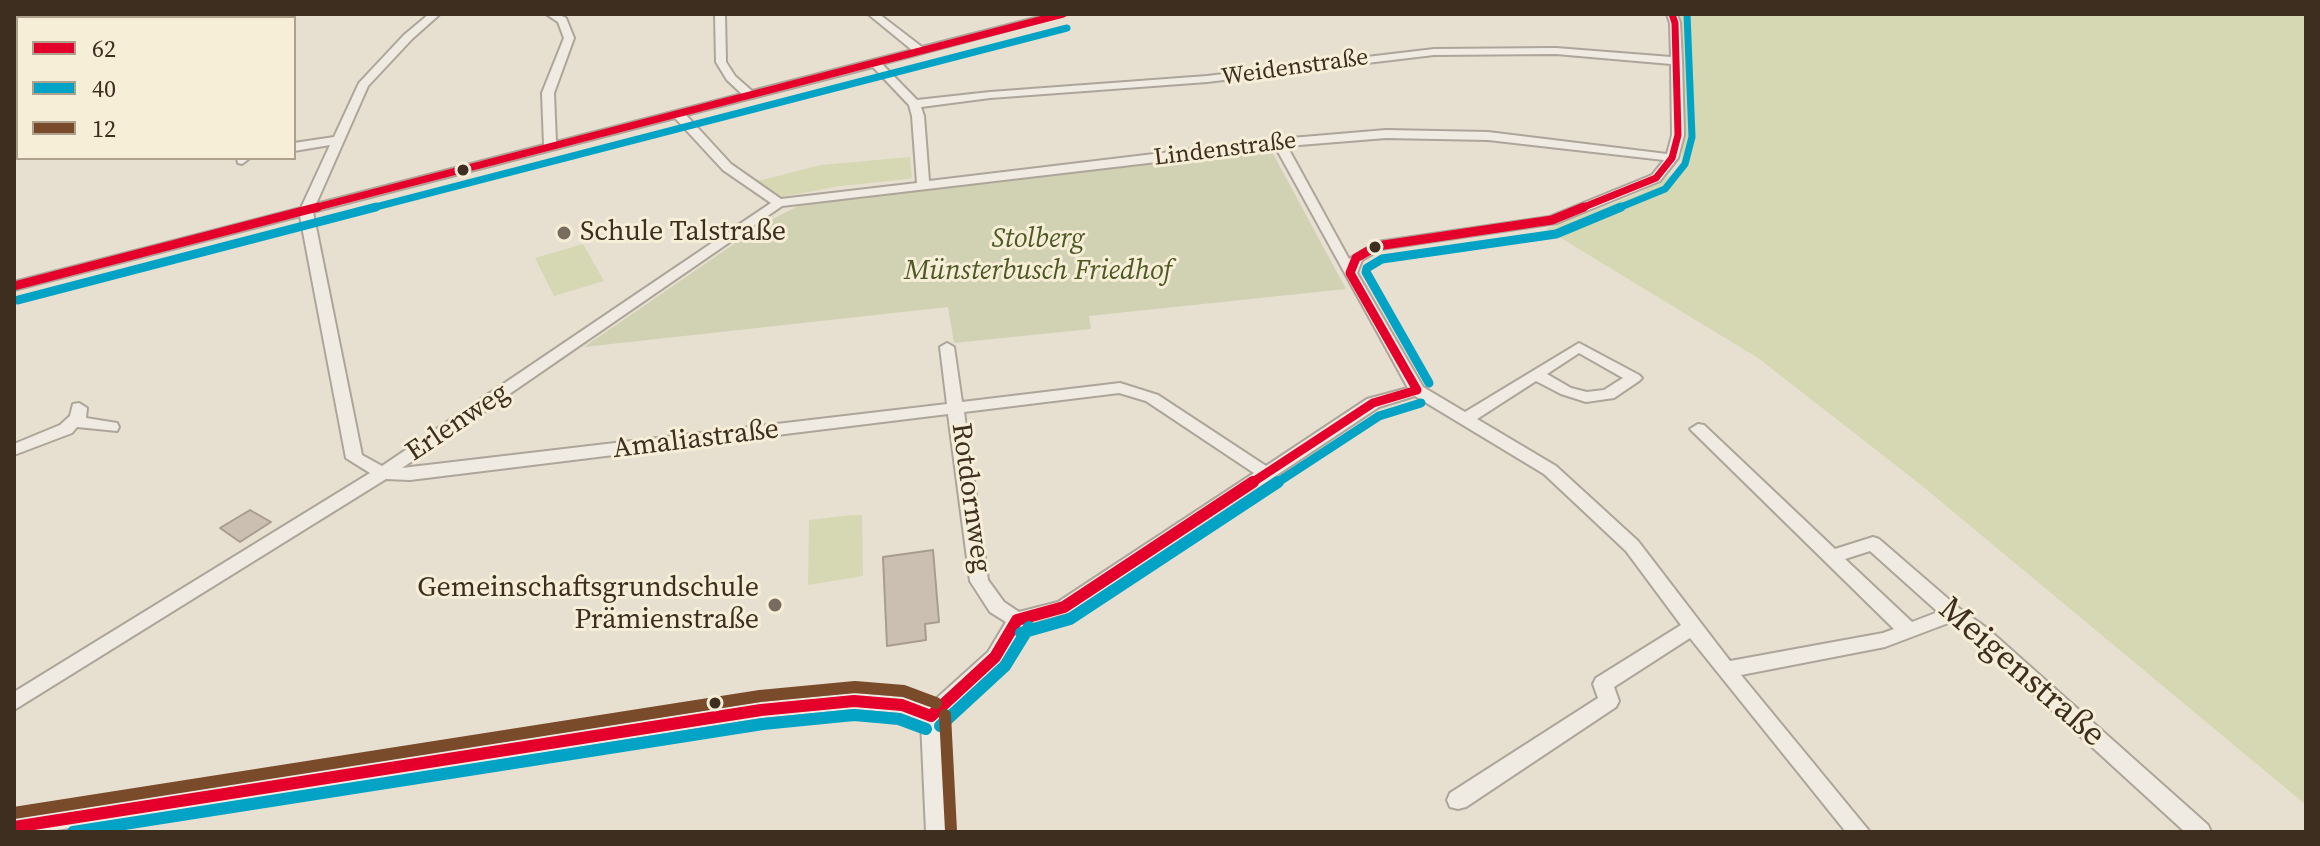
<!DOCTYPE html>
<meta charset="utf-8">
<style>
body{margin:0}
#map{position:relative;width:2320px;height:846px;overflow:hidden;background:#e7e0d1;font-family:"Source Serif 4",serif}
canvas{display:block}
.frame{position:absolute;inset:0;border:16px solid #3d2e20;pointer-events:none}
.legend{position:absolute;left:16px;top:16px;width:280px;height:144px;box-sizing:border-box;background:#f7eed8;border:2px solid #ada18e;margin:0;padding:10px 14px;list-style:none;font-size:24px;color:#3d2e20}
.legend li{display:flex;align-items:center;gap:16px;height:40px}
.legend b{width:40px;border:2px solid #ada18e}
</style>
<div id="map">
<canvas width="2320" height="846"></canvas>
<div class="frame"></div>
<ul class="legend">
<li><b style="height:10px;background:#e4002b"></b>62</li>
<li><b style="height:10px;background:#03a3c5"></b>40</li>
<li><b style="height:10px;background:#7a4b2a"></b>12</li>
</ul>
</div>
<script>
const ctx = document.querySelector('canvas').getContext('2d');
ctx.lineJoin = 'round';
function fillPath(path, color) { ctx.fillStyle = color; ctx.fill(path, 'evenodd'); }
const poly = rows => new Path2D(rows.map(r => 'M' + r).join(''));
function trace(path, color, width, dash) { ctx.strokeStyle = color; ctx.lineWidth = width; ctx.lineCap = dash ? 'butt' : 'round'; ctx.setLineDash(dash || []); ctx.stroke(path); }
function drawText(font, color, halo, rows, align = 'center') {
  ctx.font = font + ' "Source Serif 4",serif'; ctx.lineWidth = 6; ctx.setLineDash([]); ctx.textBaseline = 'middle'; ctx.strokeStyle = halo; ctx.fillStyle = color; for (const [text, x, y, turn = 0] of rows) {
    ctx.save(); ctx.translate(x, y); ctx.rotate((+turn || 0) * Math.PI / 180); ctx.textAlign = isNaN(turn) ? turn : align; if (halo) ctx.strokeText(text, 0, 0); ctx.fillText(text, 0, 0); ctx.restore();
  }
}
fillPath(poly([
 [1676,14,2306,14,2306,805,1921,485,1758,358,1546,229,1640,193,1681,169,1685,106],
 [910,157,912,177,909,179,840,186,782,197,758,181,821,165],
 [583,244,604,281,554,296,535,258],
 [852,515,862,515,863,576,808,585,809,520]
]), '#d6d7b3');
fillPath(poly([
 [1271,150,1346,289,1089,316,1091,329,954,343,948,307,584,347,763,224,798,206,844,196]
]), '#d1d1b3');
const building = poly([
 [250,510,271,522,240,542,220,528,250,510],
 [933,550,939,622,925,624,926,640,887,646,883,557,933,550]
]);
fillPath(building, '#cbbfb2');
trace(building, '#a89c90', 2);
const minor = poly([
 [429,14,440,14,412,39,368,86,316,204,544,145,542,93,564,38,558,22,546,14,558,14,566,18,574,38,554,93,556,142,742,94,727,80,716,62,715,14,725,14,726,62,735,76,752,91,912,50,868,14,879,14,922,47,1051,14,1068,14,882,64,917,100,990,92,1207,76,1434,49,1556,48,1671,57,1670,23,1667,14,1677,14,1680,23,1682,61,1684,135,1678,158,1660,181,1557,223,1381,249,1362,260,1357,273,1423,387,1465,412,1579,343,1639,375,1642,378,1639,381,1614,398,1586,402,1561,394,1536,381,1477,419,1556,466,1638,541,1730,661,1883,633,1894,629,1690,429,1698,424,1704,425,1835,549,1873,537,1879,539,1960,609,1988,629,2208,825,2211,832,2185,832,1974,639,1951,622,1885,647,1741,675,1870,832,1846,832,1690,638,1614,687,1619,701,1616,707,1466,807,1458,809,1450,807,1447,800,1450,793,1598,698,1593,684,1596,678,1681,625,1626,551,1544,474,1415,396,1379,407,1071,612,1024,625,1002,662,941,719,948,832,926,832,921,721,901,713,854,709,761,718,44,832,14,832,14,817,761,702,854,693,902,697,928,706,988,652,1006,622,990,612,970,581,948,414,410,480,386,479,14,710,14,692,370,473,346,458,300,216,14,290,14,282,301,208,330,145,294,151,294,143,334,137,359,83,404,35,429,14],
 [1556,54,1671,64,1672,135,1667,154,1488,132,1386,130,1279,139,929,181,924,116,921,107,990,98,1207,82,1434,55,1556,54],
 [873,67,909,105,912,116,917,183,781,199,731,164,686,115,873,67],
 [675,118,723,170,771,203,382,466,362,455,313,212,675,118],
 [1386,138,1488,140,1664,160,1652,175,1549,217,1377,242,1349,259,1287,146,1386,138],
 [1276,148,1408,388,1367,399,1266,466,1158,395,1120,383,962,402,954,347,947,343,940,347,947,404,402,468,782,206,1276,148],
 [1579,353,1623,378,1604,390,1587,392,1571,388,1547,374,1579,353],
 [1119,393,1146,401,1254,473,1058,602,1019,612,1004,602,988,580,964,412,1119,393],
 [1870,551,1938,612,1912,622,1845,559,1870,551],
 [237,158,250,158,242,164,238,163,237,158],
 [79,403,87,408,86,418,117,423,119,427,117,431,77,427,72,433,14,455,14,444,60,425,70,416,73,404,79,403]
]);
const tertiary = poly([
 [126,14,122,18,108,18,112,14,126,14],
 [18,85,18,95,14,96,14,86,18,85]
]);
trace(minor, '#ada599', 4);
trace(tertiary, '#ada599', 4);
fillPath(minor, '#efebe3');
fillPath(tertiary, '#efebe3');
trace(poly([
 [310,209,1063,14],
 [1579,209,1656,178,1672,158,1678,135,1675,23,1672,14]
]), '#e4002b', 7);
trace(poly([
 [14,286,318,207],
 [1417,390,1350,273,1356,258,1377,246,1552,220,1584,207],
 [1250,484,1373,403,1417,390]
]), '#e4002b', 9);
trace(poly([
 [1017,620,1064,607,1253,482],
 [931,716,995,657,1017,620],
 [14,827,761,710,854,701,902,705,931,716]
]), '#e4002b', 12);
trace(poly([
 [368,209,1067,28],
 [1616,209,1665,189,1685,164,1692,137,1687,14]
]), '#03a3c5', 7);
trace(poly([
 [18,300,376,207],
 [1429,383,1366,272,1367,268,1382,259,1556,234,1621,207],
 [1275,484,1379,416,1421,403]
]), '#03a3c5', 9);
trace(poly([
 [1021,633,1070,619,1278,482],
 [940,726,1005,666,1029,627],
 [73,832,763,724,854,715,899,719,926,729]
]), '#03a3c5', 12);
trace(poly([
 [945,715,951,831],
 [14,813,760,696,855,687,904,691,936,703]
]), '#7a4b2a', 12);
for (const [x, y, r, color] of [
 [463,170,7,"#3d2e20"],
 [564,233,8,"#786c5e"],
 [1375,247,7,"#3d2e20"],
 [775,605,8,"#786c5e"],
 [715,703,7,"#3d2e20"]
]) { const dot = new Path2D(); dot.arc(x, y, r, 0, 2 * Math.PI); ctx.fillStyle = color; ctx.fill(dot); trace(dot, '#f7eed8', 3); }
drawText('24px', '#3d2e20', '#f7eed8', [
 ["Weidenstraße",1295,68,-8],
 ["Lindenstraße",1225,150,-7]
]);
drawText('28px', '#3d2e20', '#f7eed8', [
 ["Schule Talstraße",580,233],
 ["Gemeinschaftsgrundschule",759,589,"right"],
 ["Prämienstraße",759,621,"right"]
], 'left');
drawText('italic 28px', '#4d5a26', '#f7eed8', [
 ["Stolberg",1038,240],
 ["Münsterbusch Friedhof",1038,272]
]);
drawText('28px', '#3d2e20', '#f7eed8', [
 ["Erlenweg",458,423,-34],
 ["Amaliastraße",696,440,-7],
 ["Rotdornweg",970,498,82]
]);
drawText('34px', '#3d2e20', '#f7eed8', [
 ["Meigenstraße",2021,673,41]
]);
</script>
